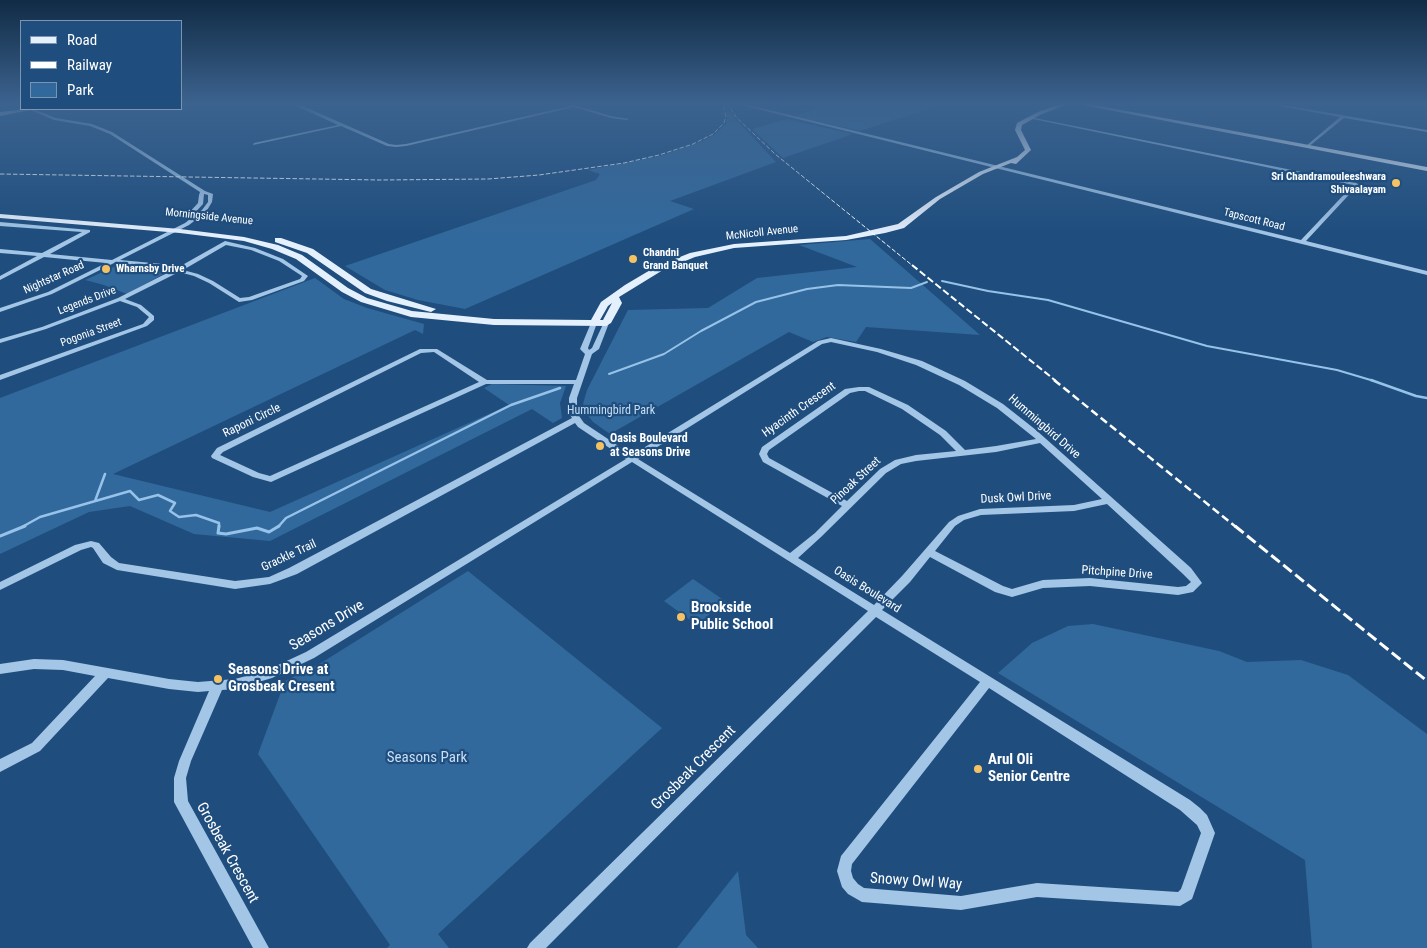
<!DOCTYPE html>
<style>
body{margin:0}
#map{position:relative;width:1427px;height:948px;overflow:hidden;background:#1f4e7e;font-family:"Roboto Condensed",sans-serif}
canvas{display:block}
.legend{position:absolute;left:20px;top:20px;width:162px;height:90px;box-sizing:border-box;background:#1f4e7e;border:1px solid #7995b2;margin:0;padding:6px 9px;list-style:none;font-size:15px;color:#fff}
.legend li{display:flex;align-items:center;gap:10px;height:25px}
.legend b{width:25px;border:1px solid #7995b2}
</style>
<div id="map">
<canvas width="1427" height="948"></canvas>
<ul class="legend">
<li><b style="height:6px;background:#e5f0fd"></b>Road</li>
<li><b style="height:6px;background:#fff"></b>Railway</li>
<li><b style="height:14px;background:#32699c"></b>Park</li>
</ul>
</div>
<script>
const ctx = document.querySelector('canvas').getContext('2d');
ctx.lineJoin = 'round';
function fillPath(path, color) { ctx.fillStyle = color; ctx.fill(path, 'evenodd'); }
const poly = rows => new Path2D(rows.map(r => 'M' + r).join(''));
function trace(path, color, width, dash) { ctx.strokeStyle = color; ctx.lineWidth = width; ctx.lineCap = dash ? 'butt' : 'round'; ctx.setLineDash(dash || []); ctx.stroke(path); }
function drawText(font, color, halo, rows, align = 'center') {
  ctx.font = font + ' "Roboto Condensed",sans-serif'; ctx.lineWidth = 4.5; ctx.setLineDash([]); ctx.textBaseline = 'middle'; ctx.strokeStyle = halo; ctx.fillStyle = color; for (const [text, x, y, turn = 0] of rows) {
    ctx.save(); ctx.translate(x, y); ctx.rotate((+turn || 0) * Math.PI / 180); ctx.textAlign = isNaN(turn) ? turn : align; if (halo) ctx.strokeText(text, 0, 0); ctx.fillText(text, 0, 0); ctx.restore();
  }
}
fillPath(poly([
 [834,103,946,103,860,131,794,116],
 [728,111,776,162,670,201,694,209,465,309,418,300,385,290,345,266,596,180,600,174,588,170,660,156,700,142,714,135,726,124],
 [787,119,853,134,783,158,752,129],
 [870,239,980,335,866,327,856,342,827,337,813,342,789,332,610,434,593,422,586,413,583,404,587,390,628,310,708,308,757,278,857,267,799,245],
 [118,265,145,268,167,272,127,294,104,285,85,280],
 [315,278,344,299,367,308,424,324,423,334,415,330,113,474,270,512,509,405,484,388,492,384,566,386,560,403,562,418,553,423,532,409,270,541,194,534,130,506,89,512,0,554,0,398],
 [468,571,662,728,438,934,449,948,387,948,390,945,258,754,285,681,321,663],
 [693,579,725,601,697,625,664,601],
 [1093,624,1219,651,1247,662,1301,660,1348,675,1427,734,1427,948,1312,948,1305,860,998,673,1032,643,1068,626],
 [738,871,746,935,758,948,677,948]
]), '#32699c');
trace(poly([
 [942,281,988,291,1048,300,1207,346,1337,370,1374,381],
 [609,374,664,354,701,331,756,302,807,289,838,285,911,288,927,282]
]), '#97c2e9', 2);
trace(poly([
 [1371,380,1416,396,1427,398],
 [95,501,105,474],
 [22,527,40,517,130,491,139,500,158,495,175,503,170,511,179,517,196,515,219,523,219,527],
 [278,527,286,518,511,405,560,388]
]), '#97c2e9', 2.5);
trace(poly([
 [219,526,218,533,226,534,257,528,269,532,279,526],
 [0,536,25,526]
]), '#97c2e9', 3);
fillPath(poly([
 [290,103,296,103,389,144,396,145,406,144,570,106,569,105,571,104,611,116,629,119,627,120,611,118,574,107,406,146,396,147,387,146,341,126,253,145,254,143,338,125,290,103],
 [733,103,741,103,1301,240,1353,185,1028,118,1030,117,1356,183,1358,184,1358,185,1306,241,1427,271,1427,275,733,103],
 [1263,103,1273,103,1427,130,1427,132,1344,118,1307,148,1306,146,1340,117,1263,103],
 [28,109,33,109,56,118,92,124,112,132,205,191,213,194,212,202,206,212,189,225,120,260,163,264,177,268,225,241,255,248,283,259,308,276,304,281,252,300,239,302,209,283,194,276,179,272,125,299,141,305,154,316,154,320,147,326,0,380,0,375,143,324,149,317,137,307,120,301,46,329,0,343,0,339,42,327,118,298,173,270,163,268,114,263,52,294,0,312,0,308,48,292,106,263,44,257,0,280,0,276,37,256,0,253,0,249,42,253,82,232,0,226,0,222,90,230,90,232,50,254,112,260,185,223,202,210,208,202,208,195,204,194,203,204,191,217,187,217,187,215,198,203,199,195,200,192,110,134,90,126,54,120,28,109],
 [226,245,251,250,279,261,302,276,300,279,249,297,240,298,213,281,198,274,183,270,226,245],
 [594,321,597,323,588,348,589,350,592,348,604,322,608,322,609,323,599,349,592,354,577,398,577,413,584,423,632,455,818,341,831,338,881,349,922,361,965,381,1003,404,1036,430,1191,568,1202,583,1193,592,1178,595,1090,586,1043,588,1012,597,995,592,930,557,910,582,882,610,1190,800,1200,808,1207,815,1215,833,1192,899,1180,906,1037,897,961,910,862,902,848,894,842,887,837,871,841,856,980,682,876,617,546,948,527,948,530,943,868,611,632,462,314,658,272,678,235,689,222,690,191,761,186,778,188,801,269,948,253,948,174,802,174,778,179,761,209,691,198,692,169,689,108,678,40,751,0,772,0,759,32,743,95,676,63,670,34,669,0,674,0,664,34,659,63,660,169,679,198,682,235,679,265,671,306,652,626,459,578,427,575,423,297,574,270,584,235,589,117,570,103,563,93,548,91,547,81,550,0,590,0,582,75,545,91,541,99,543,111,557,119,563,235,581,269,577,289,568,572,418,569,413,569,398,574,384,486,384,271,482,253,477,212,458,211,456,217,448,420,349,437,349,487,380,576,380,585,354,580,349,591,323,594,321],
 [831,342,877,352,916,365,959,385,997,408,1036,439,996,446,965,450,946,431,908,405,869,387,859,387,845,389,762,447,759,454,763,462,842,506,815,533,790,553,638,459,822,344,831,342],
 [434,352,479,382,270,476,259,473,220,455,223,452,421,353,434,352],
 [859,391,865,391,902,409,940,435,956,451,916,455,895,460,880,469,847,501,769,458,767,454,769,450,850,393,859,391],
 [1040,443,1102,499,1074,505,980,509,958,516,949,522,902,576,874,605,798,558,821,537,886,473,901,464,916,461,996,452,1040,443],
 [1107,504,1183,574,1191,582,1186,586,1178,587,1090,578,1043,580,1012,589,1003,586,935,551,955,526,964,520,981,515,1074,511,1107,504],
 [989,688,1180,810,1197,825,1201,833,1181,889,1178,892,1037,883,961,896,864,888,858,884,853,878,851,871,852,864,989,688]
]), '#a3c6e7');
fillPath(poly([
 [1063,103,1071,103,1042,114,1022,125,1021,130,1031,150,1016,164,1011,163,983,174,940,199,904,228,885,233,846,240,734,248,695,257,663,270,619,297,622,303,611,323,606,326,494,325,411,317,361,302,342,292,296,259,272,249,244,241,180,233,0,218,0,214,180,229,244,237,278,245,302,255,348,288,367,298,412,311,494,319,591,320,601,302,625,285,657,266,690,253,734,244,846,236,898,224,936,197,979,172,1017,157,1025,150,1015,130,1017,123,1038,112,1063,103],
 [612,303,603,320,600,320,608,306,612,303],
 [1072,103,1084,103,1427,167,1427,171,1072,103],
 [24,109,36,109,0,116,0,112,24,109],
 [275,238,281,238,313,249,371,289,436,309,431,312,387,301,365,293,307,253,275,242,275,238]
]), '#e5f0fd');
trace(poly([
 [727,103,736,117,775,154,913,266],
 [0,174,380,180,488,179,539,175,624,163,659,155,693,144,713,134,724,123,726,115,723,104]
]), '#fff', 1, [4.5, 2]);
trace(poly([
 [912,265,1056,381]
]), '#fff', 2, [7, 3]);
trace(poly([
 [1054,380,1236,527]
]), '#fff', 2.5, [8, 4]);
trace(poly([
 [1235,526,1427,681]
]), '#fff', 3, [11, 4.5]);
const sky = ctx.createLinearGradient(0, 0, 0, 236);
sky.addColorStop(0, '#112b45');
sky.addColorStop(0.44, '#3c638f');
sky.addColorStop(1, '#3c638f00');
ctx.fillStyle = sky;
ctx.fillRect(0, 0, 1427, 236);
for (const [x, y, r, color] of [
 [1396,183,5,"#f5c263"],
 [633,259,5,"#f5c263"],
 [106,269,5,"#f5c263"],
 [600,446,5,"#f5c263"],
 [681,617,5,"#f5c263"],
 [218,679,5,"#f5c263"],
 [978,769,5,"#f5c263"]
]) { const dot = new Path2D(); dot.arc(x, y, r, 0, 2 * Math.PI); ctx.fillStyle = color; ctx.fill(dot); trace(dot, '#1f4e7e', 2); }
drawText('bold 11px', '#fff', '#1f4e7e', [
 ["Sri Chandramouleeshwara",1386,177,"right"],
 ["Shivaalayam",1386,190,"right"],
 ["Chandni",643,253],
 ["Grand Banquet",643,266],
 ["Wharnsby Drive",116,269]
], 'left');
drawText('11px', '#fff', '#1f4e7e', [
 ["Morningside Avenue",209,217,6],
 ["Tapscott Road",1254,220,14],
 ["McNicoll Avenue",762,233,-6],
 ["Nightstar Road",54,278,-24],
 ["Legends Drive",87,301,-21],
 ["Pogonia Street",91,333,-20]
]);
drawText('12px', '#fff', '#1f4e7e', [
 ["Hyacinth Crescent",799,410,-35],
 ["Raponi Circle",252,421,-26],
 ["Hummingbird Drive",1044,427,41],
 ["Pinoak Street",856,481,-43],
 ["Dusk Owl Drive",1016,498,-3],
 ["Grackle Trail",289,556,-25],
 ["Pitchpine Drive",1117,573,4],
 ["Oasis Boulevard",867,590,32]
]);
drawText('12px', '#c7dff6', '#1f4e7e', [
 ["Hummingbird Park",611,411]
]);
drawText('bold 12px', '#fff', '#1f4e7e', [
 ["Oasis Boulevard",610,439],
 ["at Seasons Drive",610,453]
], 'left');
drawText('bold 15px', '#fff', '#1f4e7e', [
 ["Brookside",691,608],
 ["Public School",691,625],
 ["Seasons Drive at",228,670],
 ["Grosbeak Cresent",228,687],
 ["Arul Oli",988,760],
 ["Senior Centre",988,777]
], 'left');
drawText('15px', '#fff', '#1f4e7e', [
 ["Seasons Drive",327,626,-31],
 ["Grosbeak Crescent",694,768,-45],
 ["Grosbeak Crescent",227,853,61],
 ["Snowy Owl Way",916,882,4]
]);
drawText('15px', '#c7dff6', '#1f4e7e', [
 ["Seasons Park",427,758]
]);
</script>
